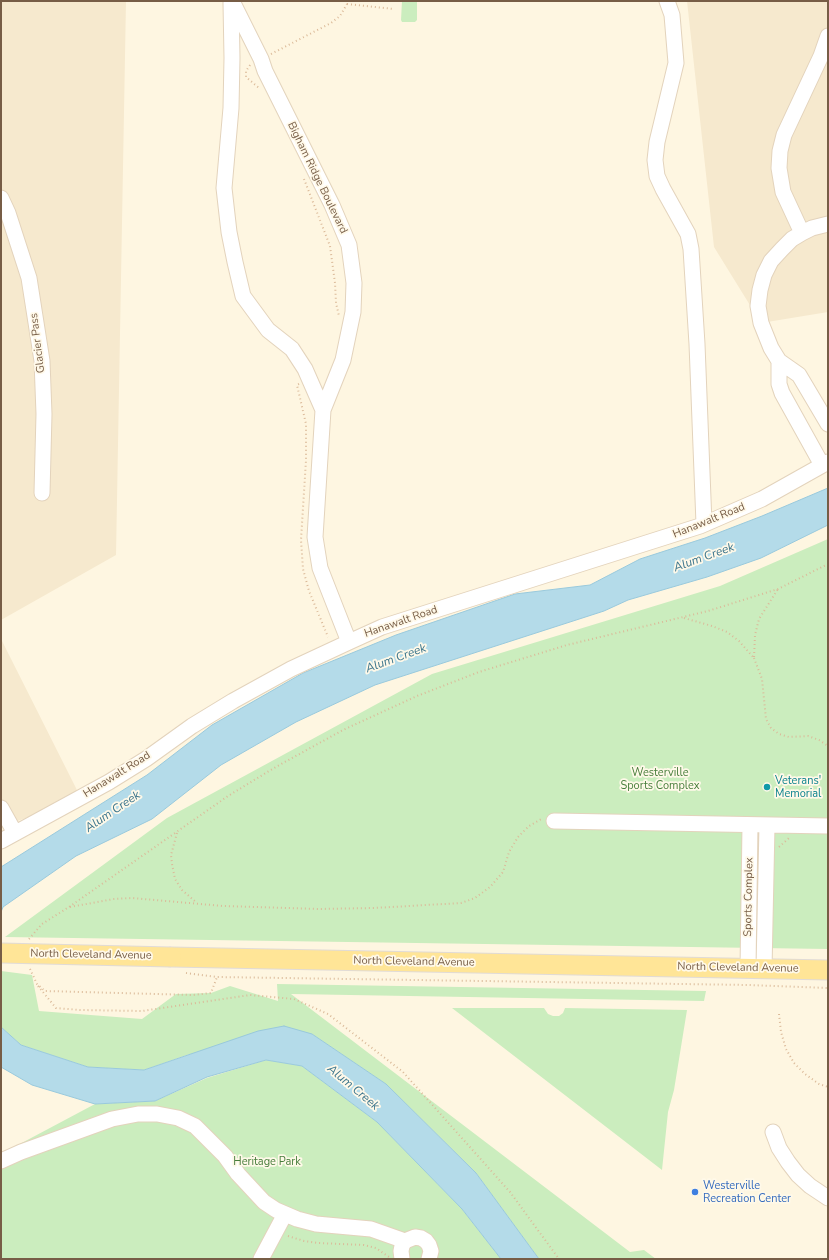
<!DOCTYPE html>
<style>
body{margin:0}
#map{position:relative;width:829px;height:1260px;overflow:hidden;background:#fef6e1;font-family:"Nunito Sans",sans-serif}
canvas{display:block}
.frame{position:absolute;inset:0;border:2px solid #775d46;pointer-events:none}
</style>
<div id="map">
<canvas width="829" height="1260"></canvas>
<div class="frame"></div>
</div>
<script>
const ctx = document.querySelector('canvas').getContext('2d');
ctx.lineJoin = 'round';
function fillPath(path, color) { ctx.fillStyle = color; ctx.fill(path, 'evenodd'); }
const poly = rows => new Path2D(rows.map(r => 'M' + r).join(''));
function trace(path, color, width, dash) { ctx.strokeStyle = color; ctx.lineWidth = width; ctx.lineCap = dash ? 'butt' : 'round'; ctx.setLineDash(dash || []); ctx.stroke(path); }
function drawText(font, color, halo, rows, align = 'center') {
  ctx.font = font + ' "Nunito Sans",sans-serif'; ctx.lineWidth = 3.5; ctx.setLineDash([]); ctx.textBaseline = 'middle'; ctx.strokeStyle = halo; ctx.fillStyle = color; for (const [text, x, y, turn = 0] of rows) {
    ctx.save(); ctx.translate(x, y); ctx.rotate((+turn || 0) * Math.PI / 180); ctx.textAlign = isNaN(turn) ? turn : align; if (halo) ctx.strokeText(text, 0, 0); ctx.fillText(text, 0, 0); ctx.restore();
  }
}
fillPath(poly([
 [1,1,126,1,116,555,1,620],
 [687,1,828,1,828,312,761,323,714,247],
 [1,639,81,798,1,827]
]), '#f6e9ce');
fillPath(poly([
 [402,1,417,1,417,20,415,22,402,22,401,20],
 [828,539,828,949,5,937,167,818,432,674,720,586],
 [1,971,32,975,39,1011,142,1019,176,994,211,993,230,986,278,1001,277,984,706,991,704,1001,291,994,630,1252,644,1250,656,1259,539,1259,476,1173,386,1084,312,1034,187,1055,144,1070,88,1067,21,1045,1,1027],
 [452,1008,544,1008,548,1014,553,1016,559,1016,563,1013,565,1008,687,1010,674,1090,668,1112,662,1170],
 [266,1060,302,1066,377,1122,462,1209,501,1259,1,1259,1,1154,95,1104,155,1101,207,1078]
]), '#cbedbe');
const water = poly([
 [828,488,828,525,761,558,707,577,628,600,604,611,375,685,296,722,221,765,152,819,76,856,3,907,1,912,1,867,147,775,212,725,303,673,396,635,515,594,590,585,640,559,705,538,762,516,828,488],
 [284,1026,312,1034,386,1084,476,1173,539,1259,501,1259,462,1209,377,1122,302,1066,266,1060,207,1077,155,1101,95,1104,32,1085,1,1067,1,1027,21,1045,88,1067,144,1070,258,1031,284,1026]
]);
fillPath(water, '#b4dbe9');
trace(water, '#99c9dc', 1);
const minor = poly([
 [232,1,261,59,265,71,332,205,349,245,354,283,353,312,343,360,323,410,315,537,320,568,349,642],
 [667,1,672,15,676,63,657,142,655,160,657,176,663,189,688,234,691,249,697,344,704,524],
 [231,3,232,58,231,108,224,188,229,232,235,262,243,296,268,330,292,349,305,369,323,410],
 [1,198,8,213,29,278,42,361,44,414,42,493],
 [828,224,812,228,802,233,792,239,782,249,771,261,764,275,760,290,758,306,761,323,771,348,779,361,799,375,828,424],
 [802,233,783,192,779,168,780,151,784,135,821,56,828,36],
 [779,361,779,384,782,393,822,465],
 [1,808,15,833],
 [554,821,828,826],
 [1,841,109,782,146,759,192,726,233,701,291,669,349,642,382,627,700,526,762,499,828,462],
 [748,969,750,825],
 [764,969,767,825],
 [773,1132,779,1148,788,1162,798,1175,810,1186,828,1198],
 [1,1161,21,1152,112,1119,138,1114,157,1114,178,1118,195,1126,225,1156,238,1174,264,1202,276,1210,297,1219,316,1224,371,1229,405,1241],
 [261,1259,285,1214],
 [402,1259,401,1251,402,1246,405,1241,415,1237,421,1238,426,1241,429,1245,431,1251,429,1259]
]);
const major = poly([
 [171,957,828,970]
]);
trace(minor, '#e3d3bc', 17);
trace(major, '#e1dbd6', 21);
trace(poly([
 [347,4,394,9],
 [271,54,331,23,340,16,347,4,347,1],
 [250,65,246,71,246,77,259,88],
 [304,179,330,246,335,283,336,303,339,316],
 [299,384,297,385,306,424,306,460,301,540,303,569,309,591,328,637],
 [684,618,712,626,727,632,739,641,754,658,755,635,759,619,778,589],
 [754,658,762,679,766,719,771,728,779,734,789,737,808,736,819,740,828,746],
 [177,833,171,855,172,864,175,879,182,890,197,903],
 [779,847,789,838],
 [70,907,114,899,132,898,223,906,318,909,374,908,461,903,475,898,490,887,503,872,509,852,518,837,529,826,543,818],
 [29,939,42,924,69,907,228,796,274,768,343,730,417,696,479,672,567,645,708,611,778,589,828,564],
 [30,969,37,984,45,991,193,995,211,993,217,977],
 [186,973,217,977,748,985,828,988],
 [38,986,56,1008,80,1010,142,1011,250,995,294,999,328,1014,403,1072,510,1192,559,1259],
 [779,1014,781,1032,786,1049,794,1063,805,1074,819,1084,828,1087],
 [288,1236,304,1241,318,1243,364,1245,376,1248,389,1257]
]), '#dbba99', 2, [1, 3]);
trace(minor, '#fff', 15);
trace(major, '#ffe597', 19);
const majorBridge = poly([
 [1,953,171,957]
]);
trace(majorBridge, '#e1dbd6', 21, []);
trace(majorBridge, '#ffe597', 19);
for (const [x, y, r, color] of [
 [767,787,4,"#0f9aa8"],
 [695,1192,4,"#3f7fe0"]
]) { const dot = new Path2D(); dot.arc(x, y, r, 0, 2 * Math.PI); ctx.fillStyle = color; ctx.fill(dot); trace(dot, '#fff9e9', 1.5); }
drawText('11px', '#775d46', '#fff9e9', [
 ["Bigham Ridge Boulevard",317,178,64],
 ["Glacier Pass",38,343,-97],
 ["Hanawalt Road",709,521,-22],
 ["Hanawalt Road",401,622,-19],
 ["Hanawalt Road",117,775,-32],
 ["Sports Complex",749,897,-89],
 ["North Cleveland Avenue",91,955,1],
 ["North Cleveland Avenue",414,962,1],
 ["North Cleveland Avenue",738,968,1]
]);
drawText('11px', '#487e3c', '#fff9e9', [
 ["Westerville",660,773],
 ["Sports Complex",660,786],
 ["Heritage Park",267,1162]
]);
drawText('11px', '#0d838f', '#fff9e9', [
 ["Veterans'",775,781],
 ["Memorial",775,794]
], 'left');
drawText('11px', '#366cbe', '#fff9e9', [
 ["Westerville",703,1186],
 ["Recreation Center",703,1199]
], 'left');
drawText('italic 12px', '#3d768d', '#fff9e9', [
 ["Alum Creek",704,558,-20],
 ["Alum Creek",396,659,-20],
 ["Alum Creek",113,812,-34],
 ["Alum Creek",353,1088,40]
]);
</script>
